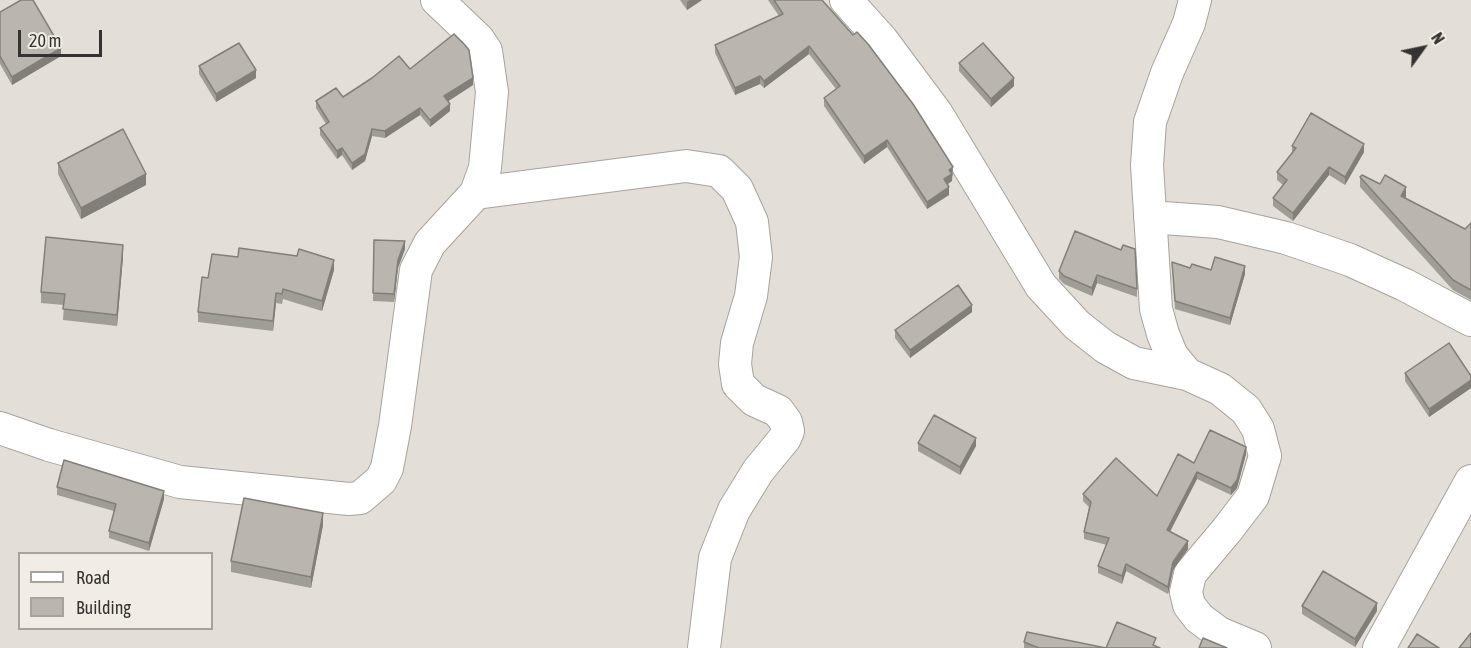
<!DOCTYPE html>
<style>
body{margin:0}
#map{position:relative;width:1471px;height:648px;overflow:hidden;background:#e3dfd8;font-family:"Asap Condensed",sans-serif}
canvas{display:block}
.legend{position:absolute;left:18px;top:552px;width:195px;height:78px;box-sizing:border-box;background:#f1ece5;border:2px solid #a6a29d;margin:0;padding:8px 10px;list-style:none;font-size:18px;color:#353331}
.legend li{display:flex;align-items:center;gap:12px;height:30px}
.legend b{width:30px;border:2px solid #a6a29d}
.north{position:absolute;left:1393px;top:18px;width:60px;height:60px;-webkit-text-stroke:4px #f1ece5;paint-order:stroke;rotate:57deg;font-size:16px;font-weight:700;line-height:24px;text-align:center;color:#353331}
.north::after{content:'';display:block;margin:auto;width:21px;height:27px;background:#353331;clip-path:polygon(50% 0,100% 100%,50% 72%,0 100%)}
.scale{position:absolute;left:18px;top:30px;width:84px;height:27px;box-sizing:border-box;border:3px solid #353331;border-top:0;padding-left:8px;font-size:18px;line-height:21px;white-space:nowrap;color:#353331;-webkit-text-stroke:4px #f1ece5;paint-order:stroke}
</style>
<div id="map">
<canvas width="1471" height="648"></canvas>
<ul class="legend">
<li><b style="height:8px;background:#fff"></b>Road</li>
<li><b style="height:16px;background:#bab5af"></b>Building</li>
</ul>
<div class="north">N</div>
<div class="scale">20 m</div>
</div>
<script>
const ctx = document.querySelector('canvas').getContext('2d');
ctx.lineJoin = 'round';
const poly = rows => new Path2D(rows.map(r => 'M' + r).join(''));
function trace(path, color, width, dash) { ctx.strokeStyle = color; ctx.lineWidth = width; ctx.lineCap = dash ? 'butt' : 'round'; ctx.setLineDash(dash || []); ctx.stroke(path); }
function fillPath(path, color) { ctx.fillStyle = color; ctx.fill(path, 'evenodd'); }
const minor = poly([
 [846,0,882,40,937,114,1041,286,1077,325,1105,347,1134,363,1187,374],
 [1195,0,1189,23,1167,73,1150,122,1147,165,1156,309,1163,334,1172,356,1187,374,1220,389,1246,410,1258,429,1265,456,1253,496,1227,530,1190,574,1186,592,1189,605,1199,618,1219,633,1255,648],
 [476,193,686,166,719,171,737,189,752,222,756,257,751,296,737,343,735,364,738,384,754,400,778,411,786,422,788,431,785,438,758,471,734,510,715,558,704,648],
 [1150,217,1218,222,1286,238,1350,260,1405,285,1471,320],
 [0,428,49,445,180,482,349,499,360,498,381,480,387,468,395,426,416,270,430,243,476,193,485,168,492,92,486,51,478,39,437,0],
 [1379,648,1471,481]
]);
trace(minor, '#a7a39c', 34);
trace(minor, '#fff', 32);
fillPath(poly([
 [680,0,702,0,687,10],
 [768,0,822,0,953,175,952,176,952,181,947,184,949,195,927,209,887,147,864,164,824,106,824,98,836,89,809,54,764,88,760,84,735,95,715,53,715,45,779,16],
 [0,12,61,56,12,85,0,64],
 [959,63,1014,86,991,107,959,71],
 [199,66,256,78,216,102,199,74],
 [473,85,448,101,450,111,430,127,420,115,385,138,372,136,365,161,352,170,342,155,337,159,320,135,320,128,326,124,316,108,316,101,343,97],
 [1292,146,1364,152,1345,185,1329,175,1293,221,1273,206,1273,198,1283,185,1277,180,1277,172,1292,154],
 [58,163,146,185,81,219,58,174],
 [1360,177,1380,184,1406,197,1405,198,1465,229,1471,223,1471,300,1453,290,1360,187],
 [1075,231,1137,289,1137,297,1097,283,1092,296,1064,284,1059,279,1059,271],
 [374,240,405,249,398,268,394,302,373,301],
 [123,257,117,326,63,320,64,305,41,303,41,292],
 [1172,262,1190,268,1245,274,1230,325,1175,309],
 [334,270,322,311,283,299,282,304,276,303,273,331,198,322,198,312,208,278],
 [972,312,910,358,895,338,895,330],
 [1405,373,1471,376,1471,388,1429,417,1405,381],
 [918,443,976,446,960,475,918,451],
 [1246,454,1237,488,1231,495,1197,479,1170,532,1188,549,1173,570,1168,594,1126,571,1122,584,1098,573,1098,566,1107,545,1084,539,1084,532,1089,507,1083,501,1083,494,1157,496,1194,463],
 [57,487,164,499,149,551,109,538,109,531,114,511,57,495],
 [323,525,311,588,231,572,231,561],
 [1302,606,1377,611,1355,647,1302,614],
 [1024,642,1106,648,1155,646,1160,648,1024,648]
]), '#a09c96');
fillPath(poly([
 [690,0,702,0,687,10,687,2],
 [809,46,809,54,764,88,764,81],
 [61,48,61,56,12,85,12,77],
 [256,70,256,78,216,102,216,94],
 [760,76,760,84,735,95,735,88],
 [473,78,473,85,444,104,444,96],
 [1014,78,1014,86,991,107,991,99],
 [450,104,450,111,430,127,430,120],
 [420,108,420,115,385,138,385,131],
 [372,129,372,136,365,161,352,170,352,163],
 [887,140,887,147,864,164,864,156],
 [1364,144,1364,152,1345,185,1345,177],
 [342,148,342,155,337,159,337,151],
 [953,167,952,181,944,187,944,179,949,170],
 [1329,167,1329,175,1293,221,1293,213],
 [146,174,146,185,81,219,81,208],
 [949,187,949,195,927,209,927,202],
 [1406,187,1406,197,1401,206,1401,196],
 [405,241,405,249,398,268,394,302,394,294,398,260],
 [123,245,123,257,117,326,117,315],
 [334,260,334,270,322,311,322,301],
 [1245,266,1245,274,1230,325,1230,318],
 [1097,275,1097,283,1092,296,1092,288],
 [276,293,276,303,273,331,273,321],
 [972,305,972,312,910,358,910,350],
 [1471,380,1471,388,1429,417,1429,409],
 [976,438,976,446,960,475,960,467],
 [1246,447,1246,454,1237,488,1231,495,1231,488],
 [1197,472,1197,479,1167,537,1167,530],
 [164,491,164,499,149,551,149,543],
 [323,513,323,525,311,588,311,577],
 [1188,541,1188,549,1173,570,1168,594,1168,587,1173,562],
 [1126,564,1126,571,1122,584,1122,576],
 [1377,603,1377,611,1355,647,1355,639]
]), '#827f7a');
const building = poly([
 [21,0,33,0,61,48,12,77,0,56,0,12,21,0],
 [774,0,822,0,853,35,857,32,868,44,913,104,953,167,949,170,952,174,944,179,949,187,927,202,887,140,864,156,824,98,840,86,809,46,764,81,760,76,735,88,715,45,783,14,774,0],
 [454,34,464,44,469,50,473,78,444,96,450,104,430,120,420,108,385,131,372,129,365,154,352,163,342,148,337,151,320,128,329,122,316,101,336,88,343,97,372,78,399,56,410,69,454,34],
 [239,43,256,70,216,94,199,66,239,43],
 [983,43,1014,78,991,99,959,63,983,43],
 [1311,113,1364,144,1345,177,1329,167,1293,213,1273,198,1287,180,1277,172,1296,148,1292,146,1311,113],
 [123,129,146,174,81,208,58,163,123,129],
 [1362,175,1380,184,1385,175,1406,187,1401,196,1465,229,1471,223,1471,290,1453,280,1360,177,1362,175],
 [1075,231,1121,250,1123,245,1135,249,1137,289,1097,275,1092,288,1064,276,1059,271,1075,231],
 [46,237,123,245,117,315,63,309,65,294,41,292,46,237],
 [374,240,405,241,398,260,394,294,373,293,374,240],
 [239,248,297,256,299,249,334,260,322,301,283,289,282,294,276,293,273,321,198,312,202,277,208,278,212,254,238,257,239,248],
 [1215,257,1245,266,1230,318,1175,301,1172,262,1190,268,1192,264,1211,270,1215,257],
 [958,285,972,305,910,350,895,330,958,285],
 [1449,343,1471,376,1471,380,1429,409,1405,373,1449,343],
 [934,415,976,438,960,467,918,443,934,415],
 [1210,430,1246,447,1237,480,1231,488,1197,472,1167,530,1188,541,1173,562,1168,587,1126,564,1122,576,1098,566,1109,538,1084,532,1091,502,1083,494,1116,458,1157,496,1178,454,1194,463,1210,430],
 [64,460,164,491,149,543,109,531,116,504,57,487,64,460],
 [244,498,323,513,311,577,231,561,244,498],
 [1323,571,1377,603,1355,639,1302,606,1323,571],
 [1117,622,1156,638,1153,645,1160,648,1039,648,1024,642,1027,632,1106,648,1117,622],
 [1471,633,1471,648,1459,648,1471,633],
 [1417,634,1439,648,1408,648,1417,634],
 [1203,638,1227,648,1199,648,1203,638]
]);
fillPath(building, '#bab5af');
trace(building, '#827f7a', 1.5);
</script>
